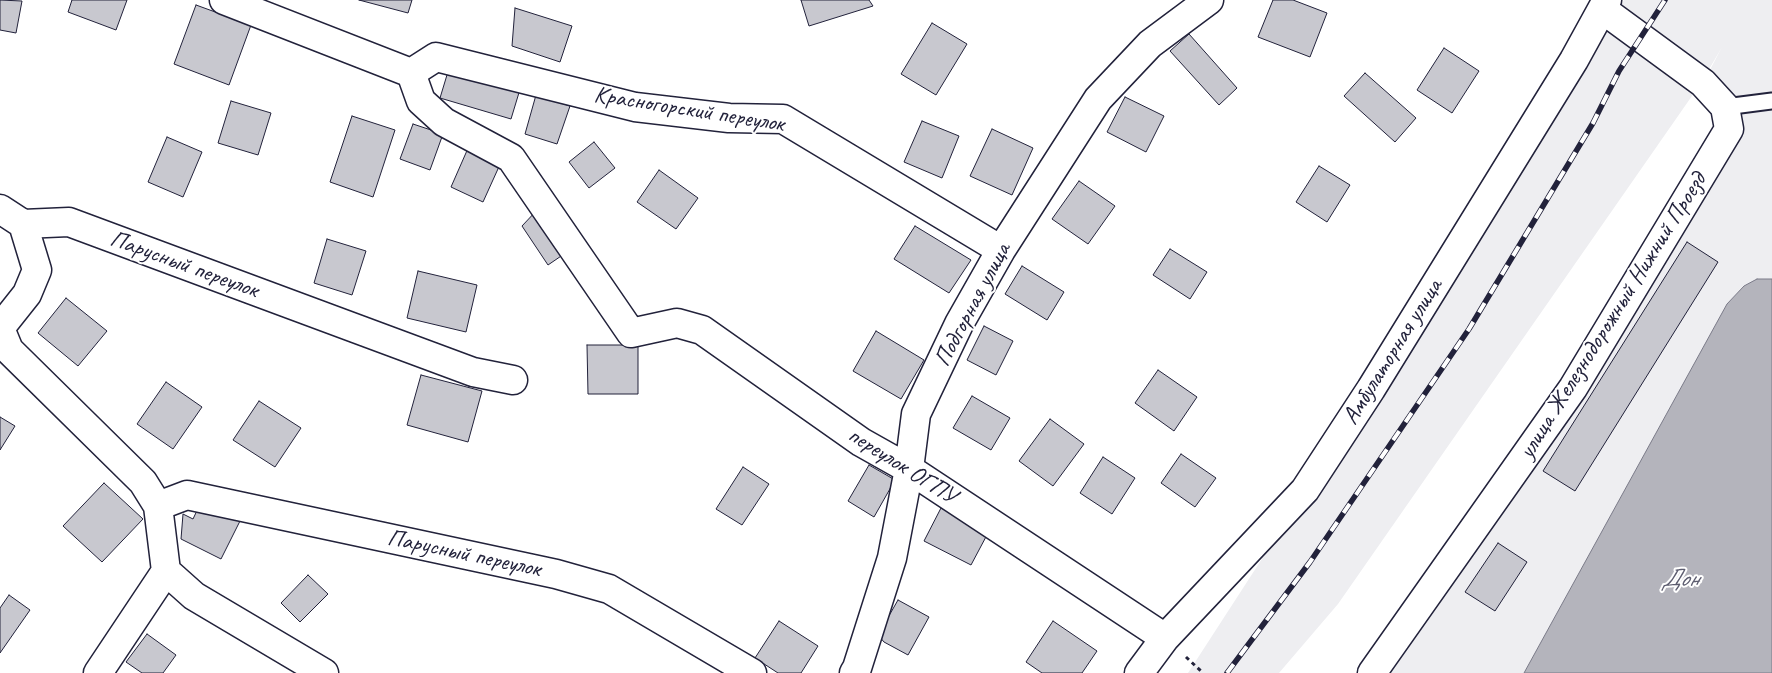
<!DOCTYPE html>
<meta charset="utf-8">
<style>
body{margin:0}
canvas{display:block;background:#fff}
</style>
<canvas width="1772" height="673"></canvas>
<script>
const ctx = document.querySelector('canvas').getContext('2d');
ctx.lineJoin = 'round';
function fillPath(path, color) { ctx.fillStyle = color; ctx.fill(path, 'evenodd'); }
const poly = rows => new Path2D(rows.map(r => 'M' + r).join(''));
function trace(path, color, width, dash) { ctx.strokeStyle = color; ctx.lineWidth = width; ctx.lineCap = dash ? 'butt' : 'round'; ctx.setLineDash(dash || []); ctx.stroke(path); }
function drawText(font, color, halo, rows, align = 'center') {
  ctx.font = font + ' Caveat,sans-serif'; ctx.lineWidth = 4; ctx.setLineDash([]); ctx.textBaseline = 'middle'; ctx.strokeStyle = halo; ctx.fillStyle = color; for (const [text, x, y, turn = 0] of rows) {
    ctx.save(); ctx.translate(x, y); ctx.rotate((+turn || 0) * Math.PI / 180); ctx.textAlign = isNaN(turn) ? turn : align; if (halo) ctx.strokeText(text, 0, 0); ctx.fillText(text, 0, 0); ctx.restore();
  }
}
fillPath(poly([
 [1624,0,1772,0,1772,279,1757,280,1744,286,1727,304,1524,673,1372,673,1729,130,1703,83,1722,47,1701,83,1338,604,1279,673,1188,673]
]), '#eeeef1');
const water = poly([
 [1757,279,1772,279,1772,673,1524,673,1727,304,1744,286,1757,279]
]);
fillPath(water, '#b4b4bc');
trace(water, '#7a7a88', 1);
const building = poly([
 [0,0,22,1,16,33,0,30,0,0],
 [72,0,127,0,116,30,68,12,72,0],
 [359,0,412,0,408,13,359,0],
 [801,0,869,0,873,6,809,26,801,0],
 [1273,0,1293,0,1327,13,1310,57,1258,37,1273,0],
 [196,5,251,25,229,85,174,64,196,5],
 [515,8,572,26,560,62,512,46,515,8],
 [932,23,967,44,936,95,901,74,932,23],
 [1189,34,1237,88,1219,105,1170,51,1189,34],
 [1444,48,1479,71,1452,113,1417,90,1444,48],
 [450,65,521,86,511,119,440,98,450,65],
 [1365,73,1416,118,1395,142,1344,96,1365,73],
 [536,95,570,106,557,144,525,134,536,95],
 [1125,97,1164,116,1146,152,1107,132,1125,97],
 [231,101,271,113,258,155,218,143,231,101],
 [352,116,395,130,373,197,330,182,352,116],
 [922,121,959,136,942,178,904,162,922,121],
 [413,124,443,134,430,170,400,159,413,124],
 [992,129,1033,148,1012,195,970,176,992,129],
 [167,137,202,152,183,197,148,182,167,137],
 [594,142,615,168,589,188,569,162,594,142],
 [469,146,502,160,483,202,451,187,469,146],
 [1319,166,1350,185,1327,222,1296,202,1319,166],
 [659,170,698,198,676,229,637,202,659,170],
 [1079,181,1115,206,1088,244,1052,219,1079,181],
 [538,209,567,252,548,265,522,226,538,209],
 [915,226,971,260,949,293,894,259,915,226],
 [327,239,366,251,352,295,314,283,327,239],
 [1687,242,1718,262,1575,491,1543,471,1687,242],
 [1170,249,1207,272,1190,299,1153,275,1170,249],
 [1022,266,1064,292,1047,320,1005,294,1022,266],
 [418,271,477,285,466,332,407,318,418,271],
 [66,298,107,331,78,366,38,333,66,298],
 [984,326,1013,341,996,375,967,360,984,326],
 [876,331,924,360,901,399,853,371,876,331],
 [587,345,638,345,638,394,588,394,587,345],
 [1158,370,1197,397,1174,431,1135,403,1158,370],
 [421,375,482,391,468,442,407,425,421,375],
 [166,382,202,407,173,449,137,424,166,382],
 [972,396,1010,418,991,450,953,428,972,396],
 [259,401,301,428,275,467,233,440,259,401],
 [0,417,15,426,0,450,0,417],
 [1050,419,1084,444,1053,486,1019,461,1050,419],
 [1181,454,1216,478,1195,507,1161,483,1181,454],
 [1103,457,1135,478,1112,514,1080,493,1103,457],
 [869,465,895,480,874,517,848,501,869,465],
 [743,467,769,484,742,525,716,509,743,467],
 [104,483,143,519,102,562,63,526,104,483],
 [202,500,241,519,221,559,181,539,183,514,193,519,202,500],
 [941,508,988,533,971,565,924,541,941,508],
 [1498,543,1527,562,1495,611,1465,592,1498,543],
 [308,575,328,594,300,622,281,603,308,575],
 [9,595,30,610,0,653,0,608,9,595],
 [898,600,929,617,908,655,884,642,878,635,898,600],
 [779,621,818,646,801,673,778,673,755,658,779,621],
 [1053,621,1097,651,1082,673,1042,673,1026,662,1053,621],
 [147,634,176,655,163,673,142,673,126,662,147,634]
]);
fillPath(building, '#c8c8cf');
trace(building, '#22223b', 1);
const lane = poly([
 [1725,107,1772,101]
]);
const street = poly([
 [224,0,411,73,436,57,635,107,729,118,783,119,1001,250],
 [411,73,421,101,444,122,511,158,631,333,677,323,702,330,861,442,909,469,1165,638],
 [0,209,23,224,69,222,473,372,513,380],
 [23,224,37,270,27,294,0,328,9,350,143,482,158,506,166,571,194,596,324,673],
 [158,506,187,495,556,574,609,589,752,673],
 [98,673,166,571],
 [854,673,857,668,892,558,909,469,916,414,959,324,1001,250,1098,99,1150,44,1209,0],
 [1139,673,1165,638,1305,490,1371,389,1574,60,1607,0],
 [1372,673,1573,388,1729,129,1725,107,1703,83,1602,9]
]);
trace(lane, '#22223b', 19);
trace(street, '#22223b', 31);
trace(poly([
 [1186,657,1203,673]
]), '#22223b', 3, [4, 4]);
trace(lane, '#fff', 15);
trace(street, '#fff', 28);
const rail = poly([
 [1227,673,1310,562,1469,329,1593,123,1619,71,1665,0]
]);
trace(rail, '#22223b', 5.5);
trace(rail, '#fff', 4, [11]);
drawText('24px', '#22223b', '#fff', [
 ["Красногорский переулок",689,110,9],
 ["Парусный переулок",184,265,20],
 ["Подгорная улица",973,305,-62],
 ["улица Железнодорожный Нижний Проезд",1613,316,-58],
 ["Амбулаторная улица",1393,352,-58],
 ["переулок ОГПУ",902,466,32],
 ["Парусный переулок",464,554,12]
]);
drawText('italic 25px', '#5c5c6f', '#fff', [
 ["Дон",1680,579]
]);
</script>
